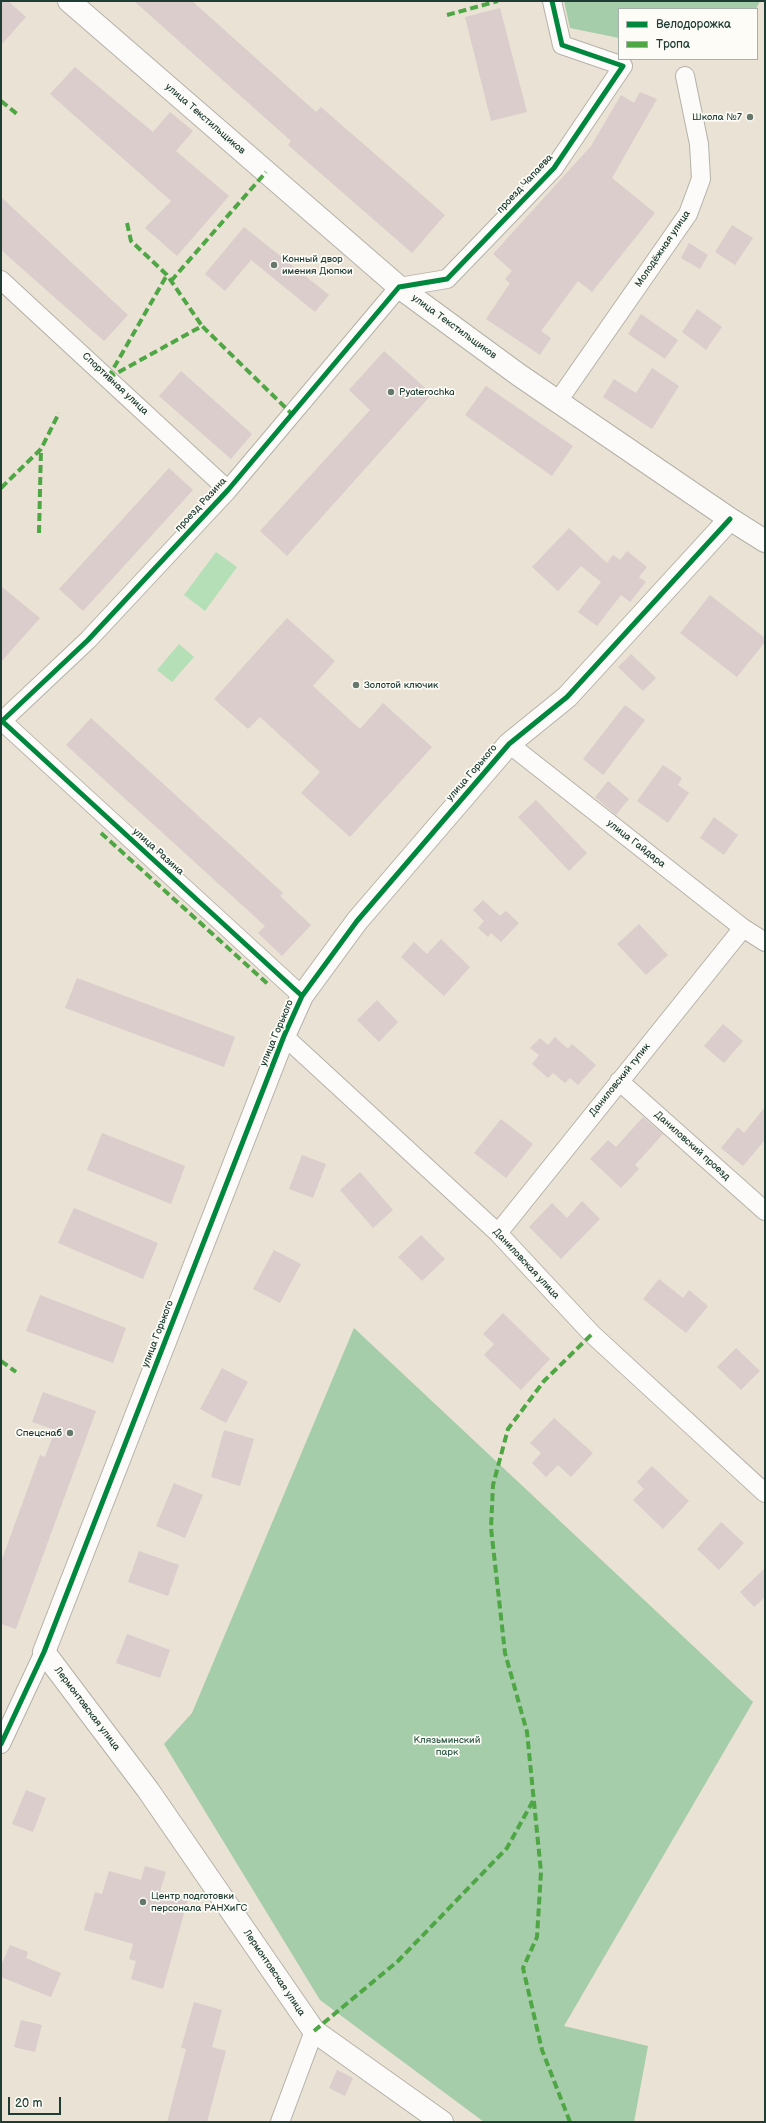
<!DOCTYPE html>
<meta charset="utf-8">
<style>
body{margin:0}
#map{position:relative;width:766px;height:2123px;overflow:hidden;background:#eae2d4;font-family:"Balsamiq Sans",sans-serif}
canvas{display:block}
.frame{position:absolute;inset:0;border:2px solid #1f3d34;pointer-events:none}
.legend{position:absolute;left:618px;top:8px;width:140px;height:52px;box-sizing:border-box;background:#fdfcf7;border:1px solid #a4b0a9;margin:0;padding:5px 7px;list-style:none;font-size:12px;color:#1f3d34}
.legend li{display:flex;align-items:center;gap:8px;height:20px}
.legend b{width:20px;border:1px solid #a4b0a9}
.scale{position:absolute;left:8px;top:2097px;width:53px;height:18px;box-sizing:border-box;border:2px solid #1f3d34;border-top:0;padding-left:5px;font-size:12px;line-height:14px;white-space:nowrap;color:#1f3d34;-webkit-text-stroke:3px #fdfcf7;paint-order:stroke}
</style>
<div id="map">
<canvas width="766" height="2123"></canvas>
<div class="frame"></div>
<ul class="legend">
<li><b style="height:5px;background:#00873e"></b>Велодорожка</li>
<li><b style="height:5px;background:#4fa644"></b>Тропа</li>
</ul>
<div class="scale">20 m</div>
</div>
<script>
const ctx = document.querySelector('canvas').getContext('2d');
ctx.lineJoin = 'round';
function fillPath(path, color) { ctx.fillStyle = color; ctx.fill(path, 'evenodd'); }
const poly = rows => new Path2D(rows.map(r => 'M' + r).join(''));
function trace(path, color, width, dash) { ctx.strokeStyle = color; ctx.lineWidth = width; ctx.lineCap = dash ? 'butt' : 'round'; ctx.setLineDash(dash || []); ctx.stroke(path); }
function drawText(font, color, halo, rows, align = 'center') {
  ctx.font = font + ' "Balsamiq Sans",sans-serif'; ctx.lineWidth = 3.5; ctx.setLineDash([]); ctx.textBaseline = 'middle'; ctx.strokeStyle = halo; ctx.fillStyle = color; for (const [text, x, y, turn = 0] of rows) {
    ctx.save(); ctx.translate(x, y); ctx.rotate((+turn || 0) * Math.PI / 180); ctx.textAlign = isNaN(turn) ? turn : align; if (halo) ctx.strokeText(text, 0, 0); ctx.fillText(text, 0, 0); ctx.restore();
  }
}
fillPath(poly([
 [216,552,237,567,205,611,184,595],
 [179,644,194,657,172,682,157,670]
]), '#b4dfb7');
fillPath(poly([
 [564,1,760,1,756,9,619,9,619,38,570,28],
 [354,1328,753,1702,564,2026,648,2046,634,2122,484,2122,320,2000,164,1744,192,1713]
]), '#a5cda9');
fillPath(poly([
 [1,1,8,1,26,17,1,45],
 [134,1,192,1,316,112,321,107,445,215,412,253,288,145,291,141],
 [500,8,527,112,491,121,465,17],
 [75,67,153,132,170,112,193,131,176,151,229,196,177,256,145,228,171,201,50,94],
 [640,92,657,99,612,178,655,213,592,292,578,281,541,331,551,338,540,355,486,319,510,283,505,279,512,271,493,254,591,146,621,95,634,103],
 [1,197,128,315,104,341,1,250],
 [732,225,753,238,735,265,715,252],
 [244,227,329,295,315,312,251,260,225,291,205,274],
 [689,243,708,255,700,269,681,258],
 [697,309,722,327,706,350,682,332],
 [641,314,678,340,665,359,628,334],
 [384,351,432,394,287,556,260,531,370,410,349,390],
 [652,368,679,386,652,429,603,397,614,379,636,393],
 [181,371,252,434,231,459,159,396],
 [486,386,573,446,552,476,465,415],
 [169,468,193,490,83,611,59,589],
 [569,528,607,563,613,555,620,560,627,551,647,567,639,577,646,582,630,602,621,595,597,626,578,612,601,582,581,566,558,591,532,567],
 [1,586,40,618,1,662],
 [710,595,765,638,765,642,737,677,680,633],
 [287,618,335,661,313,686,360,729,383,703,432,747,350,837,301,793,320,772,260,717,248,729,214,699],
 [631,654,656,678,643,691,618,667],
 [625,705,645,720,603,775,583,759],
 [91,718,283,893,280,896,311,925,282,956,258,933,265,926,66,745],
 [663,765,682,778,678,785,689,793,668,823,637,801],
 [608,781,629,799,616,815,595,797],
 [536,800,587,853,569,871,518,817],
 [714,817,738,835,724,855,700,838],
 [483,900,500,916,506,911,519,923,501,942,491,933,488,937,478,928,484,921,473,910],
 [639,924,668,955,646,975,617,944],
 [441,939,470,967,444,996,401,957,414,942,427,954],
 [77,978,235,1037,224,1067,65,1008],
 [377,1000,398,1022,379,1042,357,1020],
 [723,1024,743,1041,724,1063,704,1046],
 [555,1037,568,1049,572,1044,596,1065,578,1085,570,1078,565,1083,553,1073,548,1078,532,1064,539,1055,530,1048,540,1038,548,1045],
 [765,1107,765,1140,743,1166,721,1148,738,1127,744,1133],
 [643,1117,663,1134,635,1165,639,1169,621,1188,590,1159,608,1140,616,1147],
 [501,1119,533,1144,506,1178,474,1153],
 [102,1133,185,1166,171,1204,87,1170],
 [302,1155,326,1164,313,1198,289,1189],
 [360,1172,393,1210,373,1228,340,1190],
 [582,1201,600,1219,561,1259,529,1227,552,1203,567,1218],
 [74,1208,158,1243,143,1279,58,1243],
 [421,1235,445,1259,422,1281,398,1257],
 [274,1250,301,1264,280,1303,253,1289],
 [659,1279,683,1298,689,1290,708,1306,686,1333,643,1299],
 [40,1295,126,1328,113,1363,26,1331],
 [503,1313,550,1359,521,1390,484,1355,494,1344,483,1334],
 [736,1348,760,1371,741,1390,717,1367],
 [222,1368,248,1382,226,1423,200,1409],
 [43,1392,96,1411,16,1629,1,1624,1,1562,40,1455,45,1457,55,1430,32,1422],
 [554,1418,593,1453,571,1477,558,1465,546,1477,532,1463,541,1453,530,1443],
 [224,1430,254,1439,240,1486,211,1477],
 [652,1466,689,1501,663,1529,633,1500,644,1489,637,1482],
 [174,1483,203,1495,185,1538,156,1526],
 [721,1522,744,1543,719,1570,697,1549],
 [139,1551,179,1565,168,1596,128,1582],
 [765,1568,765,1597,754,1607,740,1592],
 [127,1634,170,1650,160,1678,116,1663],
 [26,1790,46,1798,33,1832,12,1824],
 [145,1866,166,1872,160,1891,188,1899,163,1989,131,1979,136,1961,129,1959,133,1944,84,1930,95,1892,102,1894,109,1871,141,1880],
 [10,1945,28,1952,26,1958,61,1973,51,1997,1,1977,1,1966],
 [194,2002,222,2010,212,2047,226,2051,207,2122,167,2122,186,2049,181,2048],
 [21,2020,42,2025,35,2052,14,2047],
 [337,2070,353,2078,345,2096,329,2088]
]), '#dacdcc');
const minor = poly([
 [1,280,228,490],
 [558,401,688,214,701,179,699,144,685,76],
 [509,744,743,928,765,942],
 [302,996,2,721,88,640,228,490,399,287,447,279,554,168,623,66,562,45,552,1],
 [284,1036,498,1233,592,1334,765,1493],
 [619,1081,765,1211],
 [498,1233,743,928],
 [1,1744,44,1652],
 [280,2122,314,2031]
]);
const tertiary = poly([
 [69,1,399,287,519,375,730,519,765,541],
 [442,2122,314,2031,148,1790,44,1652,284,1036,302,996,357,921,509,744,567,697,730,519]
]);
trace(minor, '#b4b2a9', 20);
trace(tertiary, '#b4b2a9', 24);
trace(minor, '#fcfbf9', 18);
trace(tertiary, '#fcfbf9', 22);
trace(poly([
 [447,15,498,1],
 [1,101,17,114],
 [127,223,131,241,167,275,202,326],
 [171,281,266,172],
 [108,378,202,326,293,415],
 [108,378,167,275],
 [1,488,41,449,59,413],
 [39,533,41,449],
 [101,833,270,986],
 [1,1361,16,1372],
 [314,2031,398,1961,507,1848,534,1799],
 [570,2122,542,2050,523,1968,537,1937,541,1872,527,1732,505,1653,491,1528,493,1485,508,1429,544,1381,592,1334]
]), '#4fa644', 4, [8, 4]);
trace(poly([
 [302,996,2,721,88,640,228,490,399,287,447,279,554,168,623,66,562,45,552,1],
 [1,1744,44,1652,284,1036,302,996,357,921,509,744,567,697,730,519]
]), '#00873e', 5);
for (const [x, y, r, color] of [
 [750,117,4,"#66776c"],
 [274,265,4,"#66776c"],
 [391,392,4,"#66776c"],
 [356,685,4,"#66776c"],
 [70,1433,4,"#66776c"],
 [143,1902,4,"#66776c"]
]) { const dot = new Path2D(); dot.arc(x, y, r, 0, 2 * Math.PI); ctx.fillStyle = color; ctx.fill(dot); trace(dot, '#fdfcf7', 1.5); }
drawText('10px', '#1f3d34', '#fdfcf7', [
 ["Школа №7",742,117,"right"],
 ["Конный двор",282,259],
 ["имения Дюпюи",282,271],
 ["Pyaterochka",399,392],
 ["Золотой ключик",364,685],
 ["Спецснаб",62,1433,"right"],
 ["Центр подготовки",151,1896],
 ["персонала РАНХиГС",151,1908]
], 'left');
drawText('10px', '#1f3d34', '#fdfcf7', [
 ["улица Текстильщиков",205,119,41],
 ["проезд Чапаева",525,184,-47],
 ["Молодёжная улица",663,249,-56],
 ["улица Текстильщиков",454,327,36],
 ["Спортивная улица",115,384,43],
 ["проезд Разина",201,505,-47],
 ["улица Горького",472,773,-49],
 ["улица Гайдара",636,844,38],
 ["улица Разина",158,852,42],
 ["улица Горького",277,1033,-67],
 ["Даниловский тупик",620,1080,-51],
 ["Даниловский проезд",692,1146,42],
 ["Даниловская улица",526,1264,47],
 ["улица Горького",158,1334,-69],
 ["Лермонтовская улица",87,1709,53],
 ["Лермонтовская улица",274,1973,56]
]);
drawText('10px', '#345d4a', '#fdfcf7', [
 ["Клязьминский",447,1740],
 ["парк",447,1752]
]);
</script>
